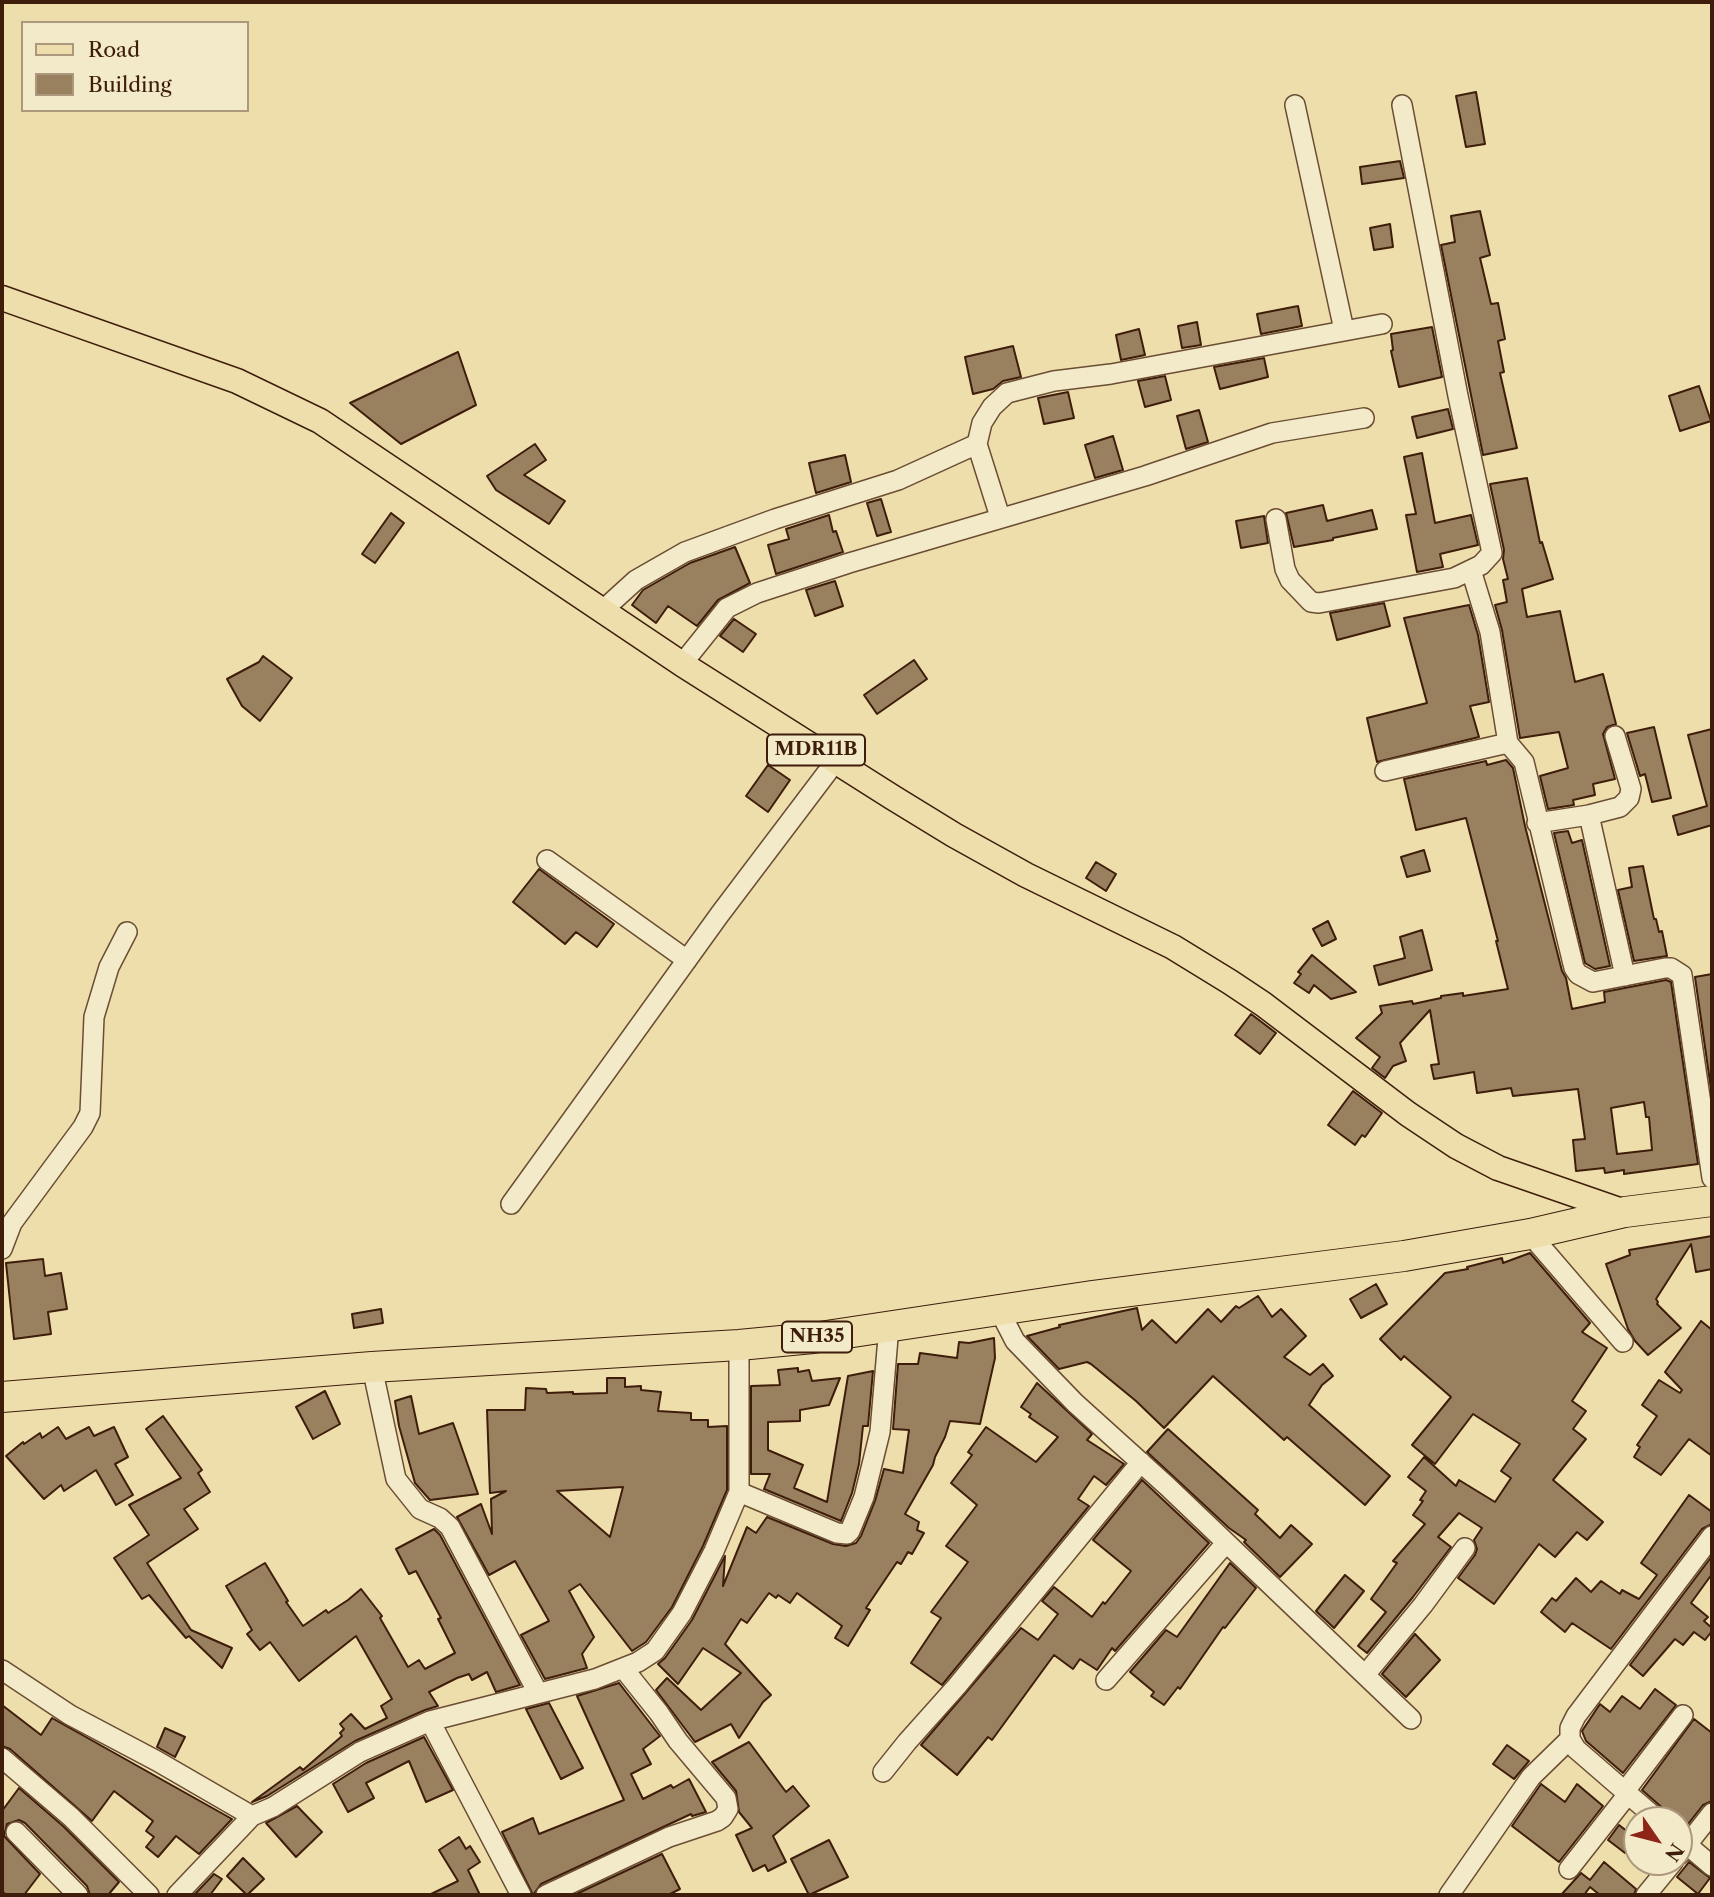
<!DOCTYPE html>
<style>
body{margin:0}
#map{position:relative;width:1714px;height:1897px;overflow:hidden;background:#eddeac;font-family:"Libre Caslon Text",serif}
canvas{display:block}
.frame{position:absolute;inset:0;border:4px solid #3e1d0b;pointer-events:none}
.legend{position:absolute;left:21px;top:21px;width:228px;height:91px;box-sizing:border-box;background:#f3eac9;border:2px solid #ab987d;margin:0;padding:9px 12px;list-style:none;font-size:21px;color:#3e1d0b}
.legend li{display:flex;align-items:center;gap:14px;height:35px}
.legend b{width:35px;border:2px solid #ab987d}
.north{position:absolute;left:1623px;top:1806px;width:70px;height:70px;box-sizing:border-box;background:#f3eac9;border:2px solid #ab987d;border-radius:50%;rotate:125deg;font-size:19px;font-weight:700;line-height:28px;text-align:center;color:#3e1d0b}
.north::after{content:'';display:block;margin:auto;width:24px;height:32px;background:#8f2418;clip-path:polygon(50% 0,100% 100%,50% 72%,0 100%)}
</style>
<div id="map">
<canvas width="1714" height="1897"></canvas>
<div class="frame"></div>
<ul class="legend">
<li><b style="height:9px;background:#eddeac"></b>Road</li>
<li><b style="height:19px;background:#99815f"></b>Building</li>
</ul>
<div class="north">N</div>
</div>
<script>
const ctx = document.querySelector('canvas').getContext('2d');
ctx.lineJoin = 'round';
function fillPath(path, color) { ctx.fillStyle = color; ctx.fill(path, 'evenodd'); }
const poly = rows => new Path2D(rows.map(r => 'M' + r).join(''));
function trace(path, color, width, dash) { ctx.strokeStyle = color; ctx.lineWidth = width; ctx.lineCap = dash ? 'butt' : 'round'; ctx.setLineDash(dash || []); ctx.stroke(path); }
function drawText(font, color, halo, rows, align = 'center') {
  ctx.font = font + ' "Libre Caslon Text",serif'; ctx.lineWidth = 7; ctx.setLineDash([]); ctx.textBaseline = 'middle'; ctx.strokeStyle = halo; ctx.fillStyle = color; for (const [text, x, y, turn = 0] of rows) {
    ctx.save(); ctx.translate(x, y); ctx.rotate((+turn || 0) * Math.PI / 180); ctx.textAlign = isNaN(turn) ? turn : align; if (halo) ctx.strokeText(text, 0, 0); ctx.fillText(text, 0, 0); ctx.restore();
  }
}
const building = poly([
 [1476,92,1485,144,1466,147,1456,96,1476,92],
 [1400,161,1404,178,1362,184,1360,167,1400,161],
 [1480,211,1490,255,1480,258,1491,304,1498,303,1505,339,1498,341,1504,372,1500,373,1517,448,1483,455,1441,245,1455,242,1451,216,1480,211],
 [1390,224,1393,247,1374,250,1370,228,1390,224],
 [1298,306,1302,326,1261,334,1257,314,1298,306],
 [1197,322,1201,345,1182,348,1178,326,1197,322],
 [1432,327,1442,377,1399,387,1391,351,1393,350,1391,334,1432,327],
 [1139,329,1145,355,1121,360,1116,335,1139,329],
 [1013,346,1021,377,1003,381,993,389,973,394,965,357,1013,346],
 [458,352,476,405,401,444,350,403,458,352],
 [1264,358,1268,377,1220,389,1214,367,1264,358],
 [1165,376,1171,400,1145,407,1138,381,1165,376],
 [1699,386,1711,421,1680,431,1669,396,1699,386],
 [1068,392,1074,418,1044,424,1038,398,1068,392],
 [1448,409,1453,429,1417,438,1412,417,1448,409],
 [1199,410,1208,442,1186,449,1177,416,1199,410],
 [1113,436,1123,470,1095,478,1085,445,1113,436],
 [535,444,546,460,524,475,565,501,549,524,496,490,487,476,535,444],
 [1422,453,1435,523,1471,515,1478,545,1440,554,1443,567,1417,572,1406,515,1416,514,1404,457,1422,453],
 [845,455,851,482,816,493,809,463,845,455],
 [1527,478,1540,543,1542,542,1553,579,1522,589,1527,617,1560,611,1575,682,1603,674,1616,724,1607,727,1603,734,1615,779,1593,784,1595,795,1573,800,1574,805,1548,809,1540,776,1568,768,1559,732,1520,738,1502,630,1495,605,1507,602,1503,580,1508,579,1503,559,1504,550,1490,484,1527,478],
 [881,499,891,532,877,536,867,503,881,499],
 [1323,505,1327,521,1372,510,1377,529,1333,538,1333,540,1294,547,1286,513,1323,505],
 [391,513,404,523,375,563,362,554,391,513],
 [829,515,833,532,836,531,843,552,776,574,768,545,789,539,786,529,829,515],
 [1264,516,1268,543,1241,548,1236,521,1264,516],
 [735,547,750,583,718,600,697,626,668,606,656,623,632,605,643,590,690,563,735,547],
 [835,581,843,606,815,616,806,590,835,581],
 [1384,603,1390,626,1337,640,1330,613,1384,603],
 [1469,605,1478,635,1489,702,1470,706,1479,737,1377,762,1367,718,1427,703,1404,618,1469,605],
 [734,619,756,634,743,652,720,636,734,619],
 [263,656,292,678,260,721,242,706,227,679,259,662,263,656],
 [914,660,927,679,877,714,864,695,914,660],
 [1654,727,1671,798,1652,802,1645,774,1640,776,1627,733,1654,727],
 [1712,729,1712,825,1678,835,1673,816,1707,806,1688,735,1712,729],
 [1506,760,1513,768,1525,826,1562,971,1566,978,1572,1009,1605,1002,1604,992,1666,980,1671,982,1698,1164,1624,1174,1624,1170,1605,1173,1604,1168,1576,1171,1573,1140,1585,1139,1578,1089,1513,1096,1511,1088,1477,1093,1474,1072,1434,1079,1431,1065,1439,1064,1430,1010,1400,1043,1406,1061,1393,1066,1385,1078,1372,1068,1380,1057,1356,1038,1382,1013,1380,1006,1412,1001,1413,1004,1441,998,1441,996,1463,993,1463,996,1508,989,1496,941,1498,941,1466,818,1416,830,1404,779,1486,761,1487,765,1506,760],
 [1644,1102,1646,1117,1649,1117,1652,1150,1617,1154,1611,1108,1644,1102],
 [768,765,790,780,768,812,746,796,768,765],
 [1568,831,1572,843,1582,840,1610,966,1595,969,1585,963,1554,833,1568,831],
 [1424,850,1430,871,1407,877,1401,857,1424,850],
 [1096,862,1116,874,1106,891,1086,878,1096,862],
 [1643,866,1654,919,1656,919,1659,932,1662,931,1667,956,1634,961,1618,890,1632,887,1629,868,1643,866],
 [539,869,614,924,597,947,576,932,565,944,513,902,539,869],
 [1328,921,1336,939,1322,946,1313,929,1328,921],
 [1422,930,1432,970,1379,985,1374,966,1405,958,1400,937,1422,930],
 [1312,955,1356,992,1331,999,1314,985,1309,993,1294,983,1301,974,1298,972,1312,955],
 [1712,974,1712,1096,1695,977,1712,974],
 [1251,1014,1276,1033,1260,1054,1235,1035,1251,1014],
 [1353,1091,1382,1113,1365,1137,1362,1135,1355,1145,1328,1125,1353,1091],
 [1712,1236,1712,1269,1696,1272,1691,1244,1656,1299,1658,1302,1657,1304,1681,1328,1648,1355,1635,1341,1628,1329,1606,1264,1630,1255,1629,1250,1712,1236],
 [1530,1253,1590,1323,1582,1332,1607,1348,1572,1401,1586,1411,1573,1429,1586,1439,1553,1480,1603,1522,1587,1540,1577,1532,1555,1557,1539,1544,1494,1604,1458,1578,1475,1555,1477,1549,1474,1540,1482,1528,1459,1513,1438,1537,1451,1547,1413,1597,1367,1653,1358,1646,1386,1612,1371,1599,1397,1563,1393,1561,1425,1524,1413,1515,1423,1501,1420,1500,1426,1491,1408,1477,1424,1457,1456,1486,1459,1480,1495,1502,1511,1478,1501,1471,1520,1444,1473,1414,1435,1464,1412,1445,1451,1397,1404,1356,1401,1360,1380,1339,1445,1273,1468,1269,1467,1267,1502,1258,1503,1263,1530,1253],
 [43,1259,45,1276,61,1273,67,1309,48,1312,51,1334,14,1339,6,1263,43,1259],
 [1376,1284,1387,1304,1361,1318,1350,1299,1376,1284],
 [1258,1296,1272,1317,1281,1309,1306,1336,1284,1357,1310,1375,1323,1364,1333,1376,1322,1385,1309,1405,1390,1476,1365,1505,1287,1437,1284,1440,1213,1376,1164,1428,1136,1401,1091,1364,1087,1362,1059,1369,1027,1336,1060,1327,1059,1325,1137,1308,1142,1330,1152,1320,1176,1343,1208,1309,1221,1322,1236,1306,1239,1308,1258,1296],
 [381,1309,383,1323,354,1328,352,1314,381,1309],
 [1701,1321,1712,1330,1712,1456,1689,1439,1661,1475,1634,1457,1640,1447,1637,1445,1657,1416,1642,1405,1659,1380,1680,1393,1682,1390,1665,1372,1701,1321],
 [994,1338,995,1358,980,1424,950,1421,945,1437,935,1457,933,1465,905,1514,919,1522,917,1530,924,1533,912,1554,908,1552,901,1564,897,1562,866,1608,870,1610,848,1646,835,1638,842,1626,797,1593,790,1603,778,1595,776,1598,769,1593,747,1623,741,1619,725,1644,771,1695,763,1702,739,1738,731,1724,695,1742,656,1690,667,1678,701,1710,741,1673,703,1648,678,1684,658,1664,665,1658,692,1620,725,1556,723,1586,747,1527,756,1533,767,1517,833,1544,846,1546,856,1543,861,1536,875,1501,884,1469,903,1473,909,1430,893,1429,898,1364,918,1364,920,1353,957,1358,959,1342,969,1343,994,1338],
 [798,1368,798,1372,809,1370,812,1381,840,1378,829,1405,800,1410,800,1421,768,1422,768,1450,803,1465,794,1488,827,1502,848,1376,873,1371,868,1426,863,1426,859,1464,852,1493,841,1521,764,1489,770,1474,751,1474,751,1386,780,1385,778,1370,798,1368],
 [607,1378,625,1378,625,1387,641,1386,641,1390,661,1392,658,1411,691,1413,691,1420,708,1420,708,1427,727,1426,727,1490,703,1546,672,1607,646,1642,632,1651,580,1584,569,1591,594,1637,582,1654,587,1668,545,1679,521,1635,549,1621,515,1561,489,1575,457,1517,481,1504,492,1534,491,1499,506,1491,490,1493,487,1410,525,1410,526,1388,546,1389,547,1393,573,1392,573,1394,607,1393,607,1378],
 [623,1487,610,1537,557,1491,623,1487],
 [1037,1383,1092,1434,1087,1440,1124,1464,1106,1485,1094,1476,1078,1499,1089,1506,942,1685,911,1663,941,1618,931,1612,968,1562,946,1546,977,1505,951,1483,972,1455,968,1452,986,1427,1036,1462,1058,1437,1029,1417,1031,1414,1021,1407,1037,1383],
 [325,1391,340,1424,313,1439,296,1407,325,1391],
 [411,1396,419,1434,453,1423,478,1494,430,1500,415,1483,399,1426,395,1401,411,1396],
 [163,1416,202,1470,198,1473,210,1492,184,1509,198,1529,147,1563,191,1630,232,1648,222,1668,189,1636,186,1638,149,1595,142,1599,114,1558,149,1535,129,1505,181,1478,146,1429,163,1416],
 [58,1427,66,1439,89,1427,94,1436,114,1427,128,1457,115,1464,133,1495,116,1505,96,1470,64,1491,61,1485,44,1499,6,1456,23,1442,24,1444,40,1433,42,1438,58,1427],
 [1168,1429,1258,1510,1255,1514,1280,1538,1291,1525,1312,1544,1280,1577,1244,1542,1246,1540,1229,1528,1147,1452,1168,1429],
 [1142,1480,1209,1543,1115,1651,1112,1648,1097,1670,1080,1659,1073,1669,1054,1655,992,1740,988,1737,957,1775,921,1745,1021,1628,1038,1640,1058,1614,1042,1601,1054,1587,1092,1617,1103,1602,1105,1604,1131,1571,1093,1540,1142,1480],
 [1689,1495,1712,1512,1712,1524,1702,1529,1611,1649,1572,1623,1565,1632,1541,1612,1552,1598,1556,1601,1576,1578,1591,1592,1601,1581,1620,1594,1622,1590,1639,1599,1657,1575,1641,1563,1689,1495],
 [434,1529,440,1535,520,1685,496,1692,487,1672,472,1680,469,1674,457,1678,429,1692,438,1706,425,1710,355,1741,267,1796,252,1802,300,1767,303,1770,342,1736,340,1733,344,1729,340,1724,351,1714,365,1729,387,1718,381,1706,392,1699,356,1636,299,1681,270,1642,260,1650,247,1634,252,1630,226,1586,265,1563,288,1601,286,1602,303,1626,326,1610,328,1613,348,1600,361,1589,382,1616,380,1618,408,1667,419,1660,425,1669,455,1653,438,1619,441,1618,416,1571,409,1574,396,1549,434,1529],
 [1712,1556,1712,1574,1691,1603,1708,1617,1704,1621,1712,1628,1712,1631,1705,1640,1694,1632,1683,1645,1675,1639,1643,1676,1630,1665,1712,1556],
 [1230,1563,1256,1588,1225,1628,1223,1627,1180,1689,1178,1687,1164,1705,1151,1696,1154,1692,1130,1672,1166,1630,1177,1637,1230,1563],
 [1345,1575,1364,1591,1334,1628,1316,1611,1345,1575],
 [1415,1634,1440,1660,1406,1697,1382,1674,1415,1634],
 [619,1683,660,1736,643,1749,651,1764,631,1774,643,1799,671,1785,673,1788,689,1779,706,1812,692,1816,691,1814,541,1884,533,1895,502,1832,533,1818,539,1834,624,1800,577,1696,619,1683],
 [1655,1689,1676,1705,1623,1773,1586,1741,1582,1731,1600,1704,1610,1712,1622,1696,1640,1709,1655,1689],
 [549,1703,583,1768,561,1779,526,1709,549,1703],
 [2,1705,41,1735,52,1718,232,1819,199,1854,176,1836,158,1857,146,1847,154,1837,146,1831,153,1821,114,1791,92,1821,10,1749,2,1746,2,1705],
 [1694,1719,1712,1733,1712,1801,1703,1805,1685,1828,1679,1826,1679,1820,1670,1820,1666,1811,1642,1790,1694,1719],
 [165,1728,185,1737,175,1757,157,1747,165,1728],
 [424,1737,453,1790,426,1802,409,1761,366,1783,374,1798,348,1812,333,1784,366,1763,424,1737],
 [749,1742,786,1792,793,1786,809,1806,773,1836,786,1862,768,1871,765,1865,753,1871,736,1835,752,1828,739,1812,736,1791,712,1762,749,1742],
 [1507,1745,1529,1761,1514,1779,1493,1764,1507,1745],
 [1541,1784,1565,1802,1577,1784,1603,1806,1559,1862,1512,1826,1541,1784],
 [19,1788,63,1826,119,1882,108,1895,90,1895,87,1886,25,1823,19,1820,7,1824,4,1836,40,1874,24,1895,6,1895,2,1891,2,1811,19,1788],
 [297,1806,322,1832,296,1857,266,1823,297,1806],
 [1619,1825,1636,1838,1625,1853,1608,1840,1619,1825],
 [459,1837,466,1849,470,1846,480,1862,468,1870,480,1895,429,1895,458,1881,439,1850,459,1837],
 [829,1840,848,1877,809,1895,791,1859,829,1840],
 [662,1854,680,1889,668,1895,574,1895,662,1854],
 [243,1858,264,1879,247,1895,227,1876,243,1858],
 [1604,1862,1636,1889,1634,1895,1600,1895,1590,1887,1584,1895,1561,1895,1581,1873,1590,1880,1604,1862],
 [1689,1862,1710,1878,1698,1894,1677,1877,1689,1862],
 [214,1874,222,1879,210,1895,194,1895,214,1874]
]);
fillPath(building, '#99815f');
trace(building, '#3e1d0b', 2);
const minor = poly([
 [1295,105,1344,330],
 [1000,517,977,444,982,423,992,407,1007,393,1054,381,1111,374,1382,324],
 [1276,519,1285,569,1290,580,1311,602,1319,603,1454,578,1481,565,1492,553,1458,396,1402,105],
 [1471,570,1490,632,1507,737,1508,743,1524,762,1574,968,1578,974,1593,982,1665,968,1671,968,1682,975,1712,1178],
 [603,610,636,580,685,552,775,519,898,480,977,444],
 [682,664,727,608,757,593,849,563,1145,476,1272,433,1364,418],
 [1385,771,1508,743],
 [1589,815,1625,976],
 [1537,823,1589,815,1620,807,1629,798,1631,789,1615,736],
 [547,860,687,960],
 [511,1204,720,914,835,762],
 [1530,1234,1623,1342],
 [2,1249,12,1223,83,1127,90,1113,94,1017,109,967,127,932],
 [999,1310,1015,1341,1075,1403,1167,1486,1411,1719],
 [372,1367,396,1479,420,1509,440,1518,450,1527,538,1693],
 [739,1492,837,1533,847,1534,850,1531,864,1497,880,1432,889,1326],
 [2,1670,70,1715,157,1761,252,1816],
 [1365,1675,1423,1605,1465,1548],
 [1106,1680,1226,1543],
 [430,1721,521,1895],
 [2,1758,71,1817,149,1895],
 [883,1772,907,1742,957,1686,1141,1462],
 [1625,1791,1683,1715],
 [1658,1820,1576,1749,1570,1739,1570,1728,1576,1716,1712,1536],
 [16,1832,78,1895],
 [1679,1838,1712,1866],
 [1679,1855,1712,1813],
 [1569,1869,1628,1794],
 [177,1895,252,1816,273,1807,360,1752,430,1721,595,1679,638,1662,655,1651,682,1613,714,1551,739,1492,739,1345],
 [546,1895,669,1837,717,1821,723,1817,728,1809,726,1798,678,1741,659,1713,623,1668],
 [1449,1895,1531,1777,1570,1739],
 [1646,1895,1673,1862]
]);
const major = poly([
 [2,298,237,381,320,421,682,664,892,797,954,835,1026,875,1173,947,1230,982,1263,1004,1408,1114,1456,1146,1498,1168,1625,1212]
]);
const highway = poly([
 [2,1397,372,1367,739,1345,813,1338,1092,1296,1404,1256,1530,1234,1625,1212,1712,1201]
]);
trace(minor, '#6a4d33', 22);
trace(major, '#3e1d0b', 27);
trace(highway, '#3e1d0b', 32);
trace(minor, '#f3eac9', 19);
trace(major, '#eddeac', 24);
trace(highway, '#eddeac', 30);
for (const [x, y, w] of [
 [816,750,98],
 [817,1337,70]
]) { const box = new Path2D(); box.roundRect(x - w / 2, y - 15.5, w, 31, 5); ctx.fillStyle = '#f3eac9'; ctx.fill(box); trace(box, '#3e1d0b', 2); }
drawText('bold 19px', '#3e1d0b', null, [
 ["MDR11B",816,750],
 ["NH35",817,1337]
]);
</script>
